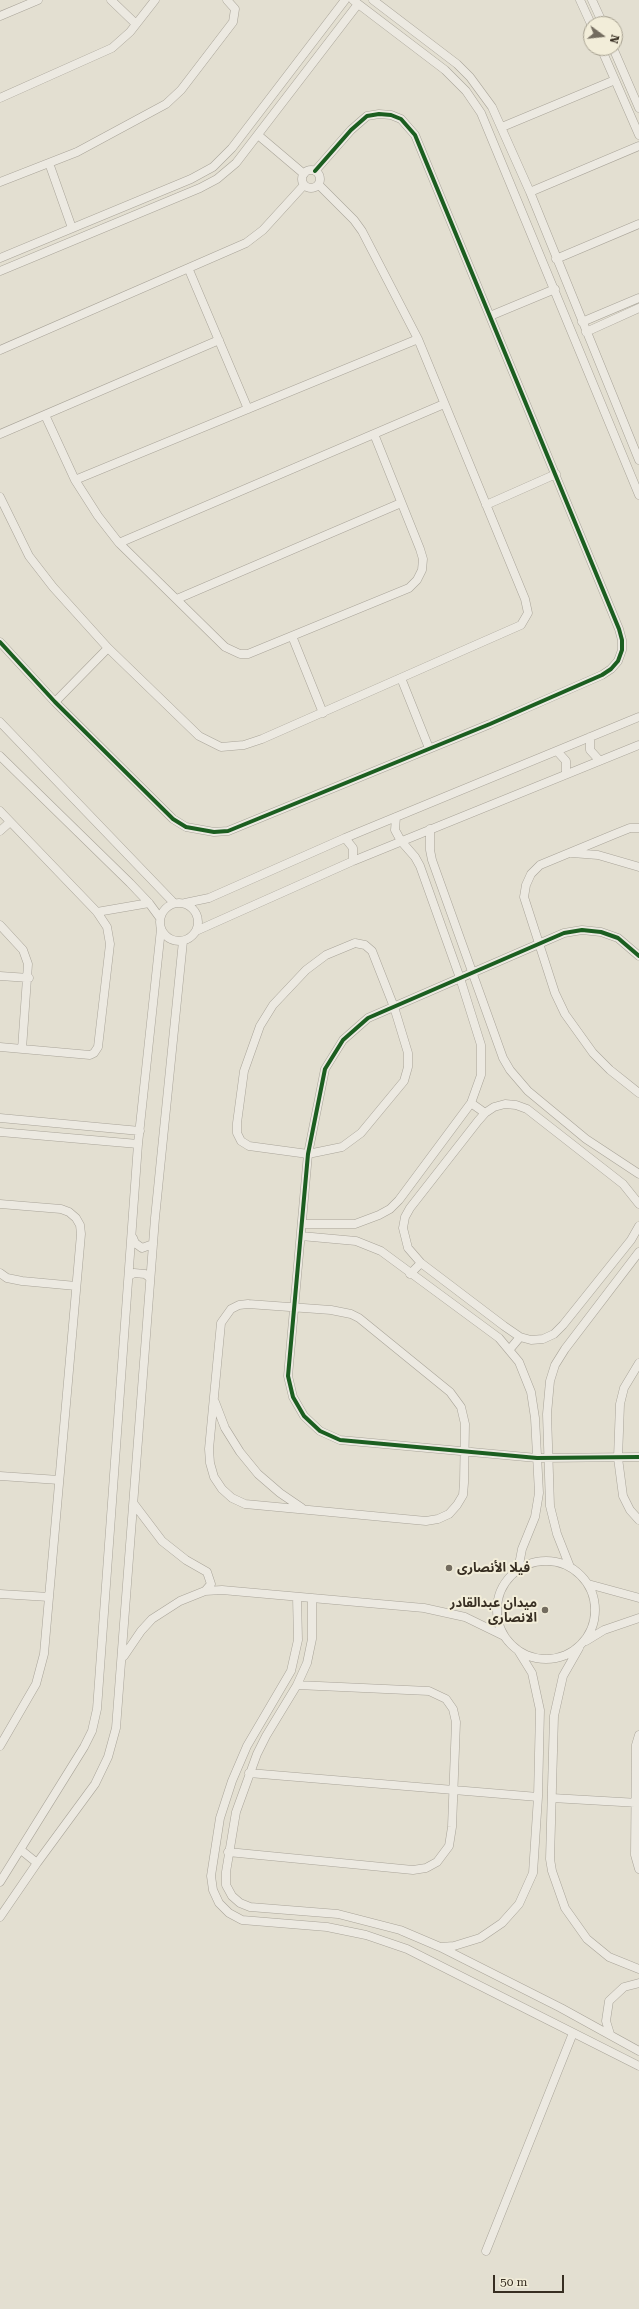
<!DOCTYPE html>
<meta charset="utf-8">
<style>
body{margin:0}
#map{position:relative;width:639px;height:2309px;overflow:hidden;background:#e3dfd1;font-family:"Roboto Serif",serif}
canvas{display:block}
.north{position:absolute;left:583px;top:16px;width:40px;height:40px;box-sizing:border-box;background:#f2edd9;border:1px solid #a7a190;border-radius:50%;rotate:105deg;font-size:11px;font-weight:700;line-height:16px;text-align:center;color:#372e22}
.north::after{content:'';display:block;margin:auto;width:14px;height:18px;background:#736c5f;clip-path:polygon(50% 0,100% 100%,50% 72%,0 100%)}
.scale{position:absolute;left:493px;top:2275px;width:71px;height:18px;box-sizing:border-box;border:2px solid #372e22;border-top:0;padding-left:5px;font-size:12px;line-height:14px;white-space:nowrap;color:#372e22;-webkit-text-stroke:3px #f2edd9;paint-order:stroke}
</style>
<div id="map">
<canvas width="639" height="2309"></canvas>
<div class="north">N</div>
<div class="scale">50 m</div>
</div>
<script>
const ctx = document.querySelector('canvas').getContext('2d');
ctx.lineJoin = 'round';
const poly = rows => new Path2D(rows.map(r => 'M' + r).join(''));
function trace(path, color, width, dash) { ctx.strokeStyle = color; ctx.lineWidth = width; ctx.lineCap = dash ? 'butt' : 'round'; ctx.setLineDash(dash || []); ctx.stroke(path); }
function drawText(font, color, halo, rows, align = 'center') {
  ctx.font = font + ' "Roboto Serif","Noto Sans Arabic",serif'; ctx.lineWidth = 4; ctx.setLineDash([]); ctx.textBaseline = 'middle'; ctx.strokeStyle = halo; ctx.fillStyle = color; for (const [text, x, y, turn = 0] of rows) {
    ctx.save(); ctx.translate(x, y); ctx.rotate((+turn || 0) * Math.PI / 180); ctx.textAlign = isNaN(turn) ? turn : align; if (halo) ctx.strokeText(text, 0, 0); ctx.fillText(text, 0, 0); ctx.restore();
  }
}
const street = poly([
 [111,0,136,24],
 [353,0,445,70,466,91,481,113,639,495],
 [373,0,457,64,470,77,492,107,530,192,639,460],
 [580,0,591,24],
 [592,0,603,24],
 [0,16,38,0],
 [601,48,639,135],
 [613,48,639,108],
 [0,98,112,48,130,32,155,0],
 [502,127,615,80],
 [258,135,304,174],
 [49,163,72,228],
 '302 179a9 9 0 1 1 18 0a9 9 0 1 1-18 0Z',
 [0,182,77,152,166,104,181,90,233,22,235,9,227,0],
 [530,192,639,146],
 [0,258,191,179,213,167,232,148,345,0],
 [556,259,639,224],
 [189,270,248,409],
 [0,271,200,188,217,179,236,163,358,4],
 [490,316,555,289],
 [582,322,639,298],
 [586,332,639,308],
 [0,350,246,243,263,230,304,185],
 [45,415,75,480,98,516,119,543,225,647,240,654,248,654,409,588,417,580,422,570,423,559,420,549,374,434],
 [0,434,219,340],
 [75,480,418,339],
 [0,497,29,556,53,587,108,648,199,736,221,747,244,745,262,739,521,625,528,613,525,599,418,339,362,231,354,220,319,185],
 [486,505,556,474],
 [119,543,444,404],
 [177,599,401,503],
 [292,636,323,713],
 [0,642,55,702,173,819,186,827,214,832,228,831,490,724,602,675,611,669,618,661,622,650,622,640,619,629,415,135,401,119,391,115,379,114,367,116,351,130,315,171],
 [401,678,429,748],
 [55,702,108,648],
 [0,722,174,903],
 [590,737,590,750,599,760],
 [557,751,566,761,566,774],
 [0,756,130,883,149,903,160,918],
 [0,811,97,912,107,927,110,944,98,1047,94,1053,90,1055,0,1047],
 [639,828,630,828,615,834,540,865,531,874,526,885,524,897,555,993,565,1014,593,1053,610,1070,639,1093],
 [430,829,430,850,432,860,503,1058,510,1070,528,1091,586,1139,639,1174],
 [0,831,10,822],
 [345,838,353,848,353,861],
 [572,853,598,855,639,867],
 '160 922a19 19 0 1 1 38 0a19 19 0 1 1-38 0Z',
 [185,903,209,898,345,838,639,717],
 [97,912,149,903],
 [0,925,23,950,28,964,22,1049],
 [196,931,353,861,639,745],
 [355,943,365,945,372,951,394,1007,408,1053,408,1067,404,1081,361,1133,342,1147,308,1154,249,1146,241,1141,237,1133,237,1123,244,1071,260,1026,273,1005,306,970,326,955,355,943],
 [639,956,618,938,601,932,582,930,564,933,368,1018,343,1040,325,1069,308,1154,288,1376,293,1397,304,1416,320,1431,340,1440,537,1458,639,1457],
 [0,976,29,978],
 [471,1103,485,1113],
 [0,1118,140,1131],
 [0,1132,138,1144],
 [0,1204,61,1209,69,1212,76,1218,80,1225,81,1234,44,1654,36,1684,0,1746],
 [639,1204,623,1184,527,1109,516,1105,505,1104,494,1107,485,1113,478,1121,410,1208,405,1217,403,1228,408,1248,421,1263,504,1326,520,1337,531,1340,543,1339,554,1334,563,1325,631,1240,639,1226],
 [303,1224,355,1224,379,1215,390,1209,399,1200,471,1103,481,1075,481,1045,460,978,420,866,415,857,401,841,395,830,396,817],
 [301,1236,356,1241,381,1251,499,1338,519,1362,531,1392,535,1418,539,1493,535,1517,522,1549,518,1570],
 [133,1238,135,1243,142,1248,153,1244],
 [0,1273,7,1278,22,1281,76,1286],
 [410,1274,421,1263],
 [129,1276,134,1273,145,1274,150,1278],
 [248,1304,331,1310,351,1314,359,1318,450,1392,461,1407,465,1424,464,1483,463,1495,457,1505,449,1514,438,1519,426,1521,245,1504,232,1498,222,1489,214,1477,210,1463,209,1449,221,1323,231,1309,239,1305,248,1304],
 [510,1349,520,1337],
 [639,1363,624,1388,620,1404,618,1458,623,1496,630,1510,639,1520],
 [215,1402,225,1428,240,1452,258,1474,280,1493,302,1508],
 [0,1476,59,1480],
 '497 1610a49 49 0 1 1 98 0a49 49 0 1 1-98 0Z',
 [570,1567,557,1534,550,1506,547,1414,550,1381,555,1365,565,1349,639,1252],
 [588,1584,639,1598],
 [205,1591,222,1590,424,1608,465,1617,504,1636],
 [0,1594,49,1597],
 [297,1597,298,1640,291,1671,247,1746,232,1781,220,1818,211,1876,213,1890,219,1903,229,1913,242,1920,327,1927,366,1935,407,1949,639,2066],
 [312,1598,312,1639,307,1663,297,1685,266,1736,257,1754,236,1812,226,1872,226,1885,232,1896,240,1903,250,1907,338,1914,400,1930,440,1947,561,2008,639,2051],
 [586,1641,604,1630,639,1618],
 [579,1648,563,1676,554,1716,550,1859,552,1871,565,1908,587,1939,609,1957,639,1969],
 [124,1656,141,1631,152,1619,180,1601,205,1591,211,1584,207,1572,186,1560,162,1541,134,1504],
 [639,1735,636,1745,635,1855,639,1869],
 [249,1773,538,1797],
 [552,1798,639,1803],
 [21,1850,37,1863],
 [228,1852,413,1870,426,1868,437,1862,449,1846,452,1827,456,1722,453,1709,446,1699,429,1691,297,1685],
 [0,1882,84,1747,92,1731,97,1709,138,1144,161,929],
 [0,1917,37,1863,95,1784,108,1757,116,1728,155,1218,183,941],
 [441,1947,454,1946,480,1938,502,1923,519,1904,533,1873,538,1797,540,1710,532,1673,519,1652],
 [610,2034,606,2021,609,2001,624,1987,639,1983],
 [486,2251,573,2033]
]);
trace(street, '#a9a499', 9);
trace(street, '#ece9e1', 8);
trace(poly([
 [0,642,55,702,173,819,186,827,214,832,228,831,490,724,602,675,611,669,618,661,622,650,622,640,619,629,415,135,401,119,391,115,379,114,367,116,351,130,315,171],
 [639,956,618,938,601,932,582,930,564,933,368,1018,343,1040,325,1069,308,1154,288,1376,293,1397,304,1416,320,1431,340,1440,537,1458,639,1457]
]), '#1b5e20', 4);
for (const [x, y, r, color] of [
 [449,1568,4,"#736c5f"],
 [545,1610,4,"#736c5f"]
]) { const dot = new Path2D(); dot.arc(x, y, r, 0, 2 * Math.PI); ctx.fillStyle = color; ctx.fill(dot); trace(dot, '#f2edd9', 1.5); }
drawText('bold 13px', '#372e22', '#f2edd9', [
 ["فيلا الأنصارى",457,1568],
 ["ميدان عبدالقادر",537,1603,"right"],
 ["الانصارى",537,1618,"right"]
], 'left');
</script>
